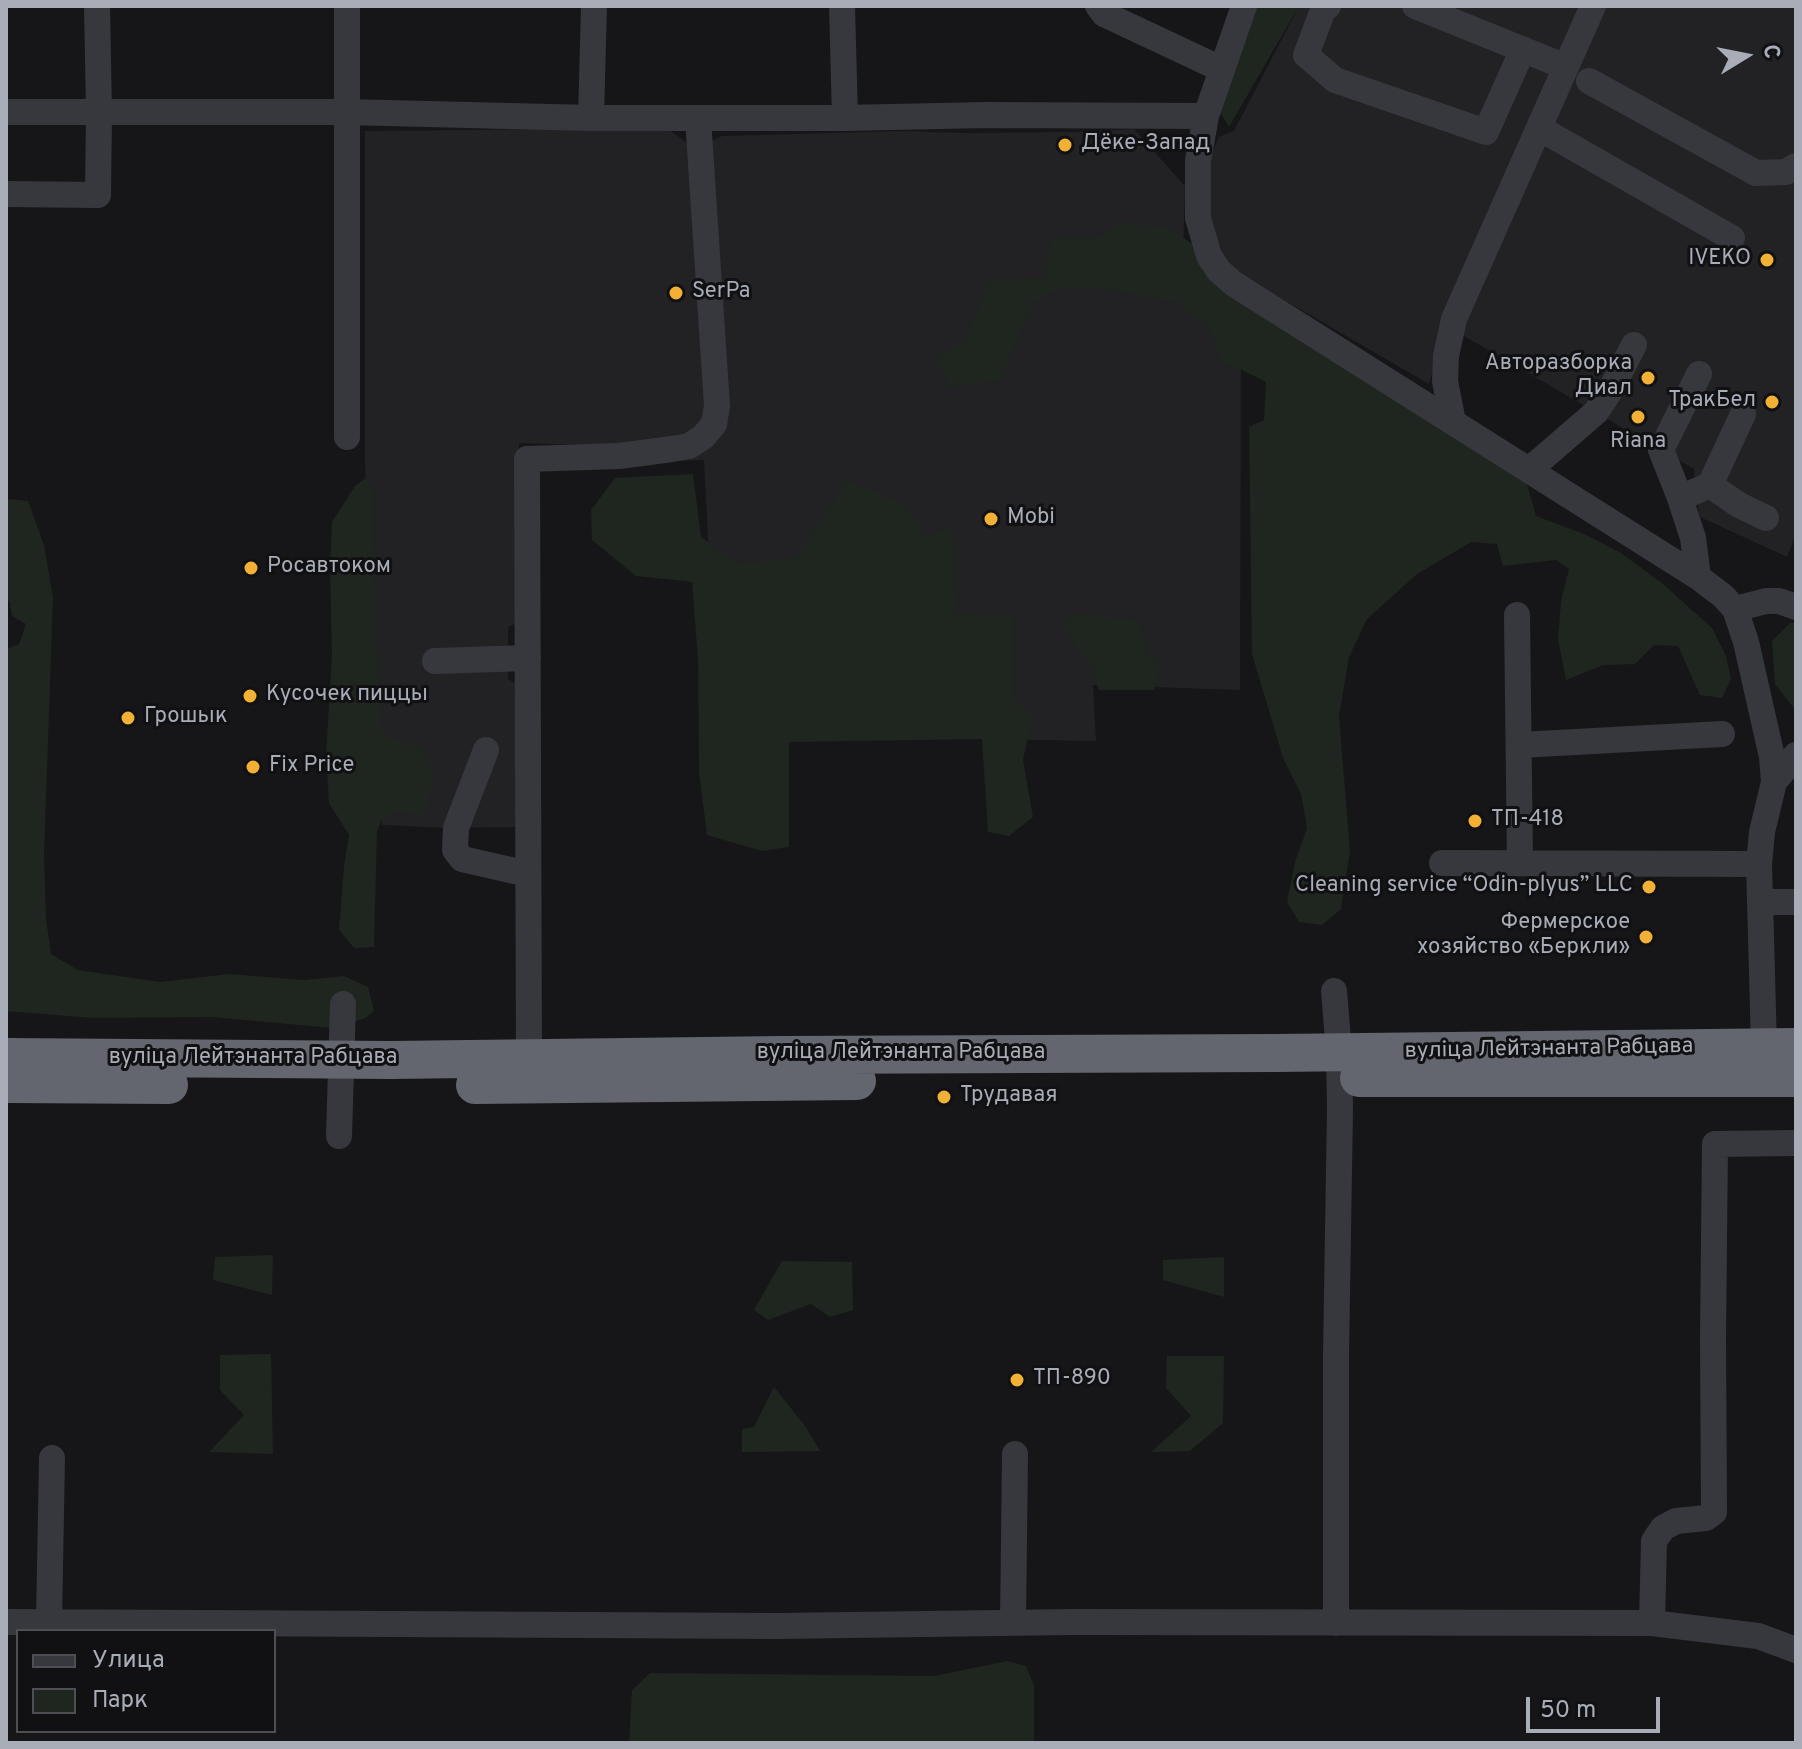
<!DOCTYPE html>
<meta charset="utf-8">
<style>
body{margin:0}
#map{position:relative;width:1802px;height:1749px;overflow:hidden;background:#161618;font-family:Overpass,sans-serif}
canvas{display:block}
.frame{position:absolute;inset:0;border:8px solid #a8adb8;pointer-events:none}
.legend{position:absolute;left:16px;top:1629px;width:260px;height:104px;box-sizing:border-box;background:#111113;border:2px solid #4d4f55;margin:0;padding:10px 14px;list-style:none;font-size:24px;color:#a8adb8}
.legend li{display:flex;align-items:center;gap:16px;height:40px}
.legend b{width:40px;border:2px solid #4d4f55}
.north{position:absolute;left:1706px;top:16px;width:80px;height:80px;-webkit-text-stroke:6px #111113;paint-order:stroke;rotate:80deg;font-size:22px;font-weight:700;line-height:32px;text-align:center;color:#a8adb8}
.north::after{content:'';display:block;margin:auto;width:28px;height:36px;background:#a8adb8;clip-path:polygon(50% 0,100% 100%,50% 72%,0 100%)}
.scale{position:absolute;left:1526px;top:1697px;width:134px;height:36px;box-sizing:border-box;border:4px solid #a8adb8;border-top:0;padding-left:10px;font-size:24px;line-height:28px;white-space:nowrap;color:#a8adb8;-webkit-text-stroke:6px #111113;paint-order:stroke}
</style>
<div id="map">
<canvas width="1802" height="1749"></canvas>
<div class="frame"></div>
<ul class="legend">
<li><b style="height:10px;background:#37383d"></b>Улица</li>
<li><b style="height:22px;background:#1e261f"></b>Парк</li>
</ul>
<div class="north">С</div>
<div class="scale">50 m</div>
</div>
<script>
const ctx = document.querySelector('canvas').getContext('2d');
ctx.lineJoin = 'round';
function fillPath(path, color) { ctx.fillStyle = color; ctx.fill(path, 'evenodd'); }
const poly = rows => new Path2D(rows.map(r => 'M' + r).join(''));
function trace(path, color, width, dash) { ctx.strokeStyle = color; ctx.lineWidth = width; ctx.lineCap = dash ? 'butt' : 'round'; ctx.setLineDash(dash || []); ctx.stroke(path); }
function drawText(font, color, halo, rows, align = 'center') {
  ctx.font = font + ' Overpass,sans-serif'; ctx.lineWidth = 6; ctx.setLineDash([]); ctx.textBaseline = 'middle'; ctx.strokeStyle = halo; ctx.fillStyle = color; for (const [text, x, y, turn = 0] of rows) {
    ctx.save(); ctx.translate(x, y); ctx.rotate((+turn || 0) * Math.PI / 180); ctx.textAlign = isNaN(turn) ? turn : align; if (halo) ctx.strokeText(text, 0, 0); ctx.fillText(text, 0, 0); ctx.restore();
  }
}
fillPath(poly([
 [1299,6,1796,6,1796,534,1787,557,1700,517,1695,492,1694,469,1457,332,1448,316,1429,384,1224,265,1206,212,1208,161,1219,137,1234,131],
 [666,128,686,142,708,143,722,136,902,131,968,133,1077,132,1134,129,1185,186,1182,289,1241,333,1240,690,1093,685,1096,741,718,734,704,460,619,463,619,446,519,443,519,622,508,627,508,679,518,685,518,827,449,828,382,825,365,463,365,131]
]), '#222225');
fillPath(poly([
 [1255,6,1299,6,1229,127,1217,107],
 [1121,222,1170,228,1527,484,1536,516,1584,534,1621,553,1663,584,1712,628,1726,656,1731,679,1722,698,1700,695,1678,646,1654,645,1635,664,1603,665,1566,680,1558,639,1561,601,1569,569,1556,560,1503,566,1497,544,1471,542,1417,574,1367,619,1349,657,1339,716,1350,851,1341,909,1322,925,1299,922,1287,902,1295,862,1307,828,1301,794,1283,758,1252,654,1249,427,1264,420,1266,382,1222,360,1209,328,1176,303,1115,290,1063,287,1033,303,1000,380,950,387,936,360,968,337,988,281,1044,278,1052,238,1097,238],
 [693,474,701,537,738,564,796,558,847,481,905,504,925,537,952,528,956,614,1012,617,1013,700,1033,715,1023,760,1033,817,1009,836,988,832,982,739,789,742,789,847,762,851,707,835,699,772,698,660,692,582,636,576,592,540,591,510,615,478],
 [366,478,371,483,376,645,382,733,423,750,434,773,425,815,395,811,382,819,377,831,374,947,354,948,339,930,344,867,349,835,329,803,326,754,332,656,330,569,332,522,355,486],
 [6,499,28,501,44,545,53,597,44,855,46,918,51,954,78,970,160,982,229,974,304,980,344,976,368,987,374,1011,366,1018,333,1028,212,1017,93,1018,6,1011,6,649,19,644,26,624,12,616,10,602,6,599],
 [1074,614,1137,620,1147,650,1160,665,1154,690,1099,690,1091,662,1076,648,1064,626],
 [1790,623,1796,623,1796,711,1775,684,1772,641],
 [273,1255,272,1295,213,1280,215,1257],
 [1224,1257,1224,1297,1163,1280,1163,1260],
 [782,1261,852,1262,853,1310,830,1317,811,1304,768,1320,754,1310],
 [271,1354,273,1454,209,1452,244,1415,220,1390,220,1355],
 [1167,1356,1224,1356,1223,1423,1190,1451,1151,1452,1191,1416,1166,1388],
 [774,1387,806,1427,820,1451,742,1452,742,1429,754,1427],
 [1007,1661,1026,1666,1034,1685,1034,1743,629,1743,632,1690,650,1673,934,1676]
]), '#1e261f');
trace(poly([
 [842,6,845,118],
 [1098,6,1104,14,1221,69],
 [1244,6,1206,116,1198,161,1198,218,1209,256,1219,271,1234,284,1698,577,1723,596,1735,609,1746,642,1772,757,1774,782,1762,832,1759,864,1764,1047],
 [1328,6,1323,10,1306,55,1335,80,1486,132,1523,49],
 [1415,6,1566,67],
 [1589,81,1756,173,1786,172,1796,166],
 [6,112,346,112,591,118,845,118,986,115,1206,116],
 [591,118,594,6],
 [1539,128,1732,238],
 [6,194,98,195,99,113,97,6],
 [1453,422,1445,381,1446,356,1454,319,1593,6],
 [347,437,347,6],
 [1529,470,1596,412,1610,391,1634,345],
 [1710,485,1739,505,1766,518],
 [1680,498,1710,485,1743,414],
 [1698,577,1693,538,1680,498,1661,450,1699,374],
 [1735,609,1766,601,1779,601,1796,607],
 [1517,615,1520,863],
 [435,661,528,658],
 [1520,745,1722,734],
 [486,750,456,828,455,850,462,859,528,874],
 [1774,782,1796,755],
 [1442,863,1759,864],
 [1760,902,1796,902],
 [1334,991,1339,1052,1340,1108,1336,1356,1336,1623],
 [529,1058,527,459,619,456,672,449,689,446,703,437,714,424,717,406,698,118],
 [339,1136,343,1004],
 [49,1621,52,1458],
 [6,1622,777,1626,1073,1622,1652,1623,1758,1636,1796,1650],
 [1013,1623,1015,1454],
 [1652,1623,1654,1541,1663,1528,1676,1521,1706,1518,1714,1512,1713,1338,1715,1144,1796,1143]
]), '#37383d', 26);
trace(poly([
 [6,1057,391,1060,782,1055,1276,1053,1796,1047],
 [1359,1078,1796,1078],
 [6,1084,169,1085],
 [475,1085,857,1081]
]), '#63666e', 38);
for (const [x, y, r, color] of [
 [1065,145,8,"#f2b134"],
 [1767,260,8,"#f2b134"],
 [676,293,8,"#f2b134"],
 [1648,378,8,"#f2b134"],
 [1772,402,8,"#f2b134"],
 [1638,417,8,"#f2b134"],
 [991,519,8,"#f2b134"],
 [251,568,8,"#f2b134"],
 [250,696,8,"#f2b134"],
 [128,718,8,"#f2b134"],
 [253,767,8,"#f2b134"],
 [1475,821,8,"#f2b134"],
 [1649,887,8,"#f2b134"],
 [1646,937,8,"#f2b134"],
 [944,1097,8,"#f2b134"],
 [1017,1380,8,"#f2b134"]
]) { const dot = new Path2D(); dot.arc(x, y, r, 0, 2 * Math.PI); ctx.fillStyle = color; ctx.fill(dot); trace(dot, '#111113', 3); }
drawText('22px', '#a8adb8', '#111113', [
 ["Дёке-Запад",1081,145],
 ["IVEKO",1751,260,"right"],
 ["SerPa",692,293],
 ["Авторазборка",1632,365,"right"],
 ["Диал",1632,390,"right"],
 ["ТракБел",1756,402,"right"],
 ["Riana",1638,443,"center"],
 ["Mobi",1007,519],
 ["Росавтоком",267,568],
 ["Кусочек пиццы",266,696],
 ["Грошык",144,718],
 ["Fix Price",269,767],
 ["ТП-418",1491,821],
 ["Cleaning service “Odin-plyus” LLC",1633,887,"right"],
 ["Фермерское",1630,924,"right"],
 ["хозяйство «Беркли»",1630,949,"right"],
 ["Трудавая",960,1097],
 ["ТП-890",1033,1380]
], 'left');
drawText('22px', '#a8adb8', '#111113', [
 ["вуліца Лейтэнанта Рабцава",1549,1050,-1],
 ["вуліца Лейтэнанта Рабцава",901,1054],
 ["вуліца Лейтэнанта Рабцава",253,1059]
]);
</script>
